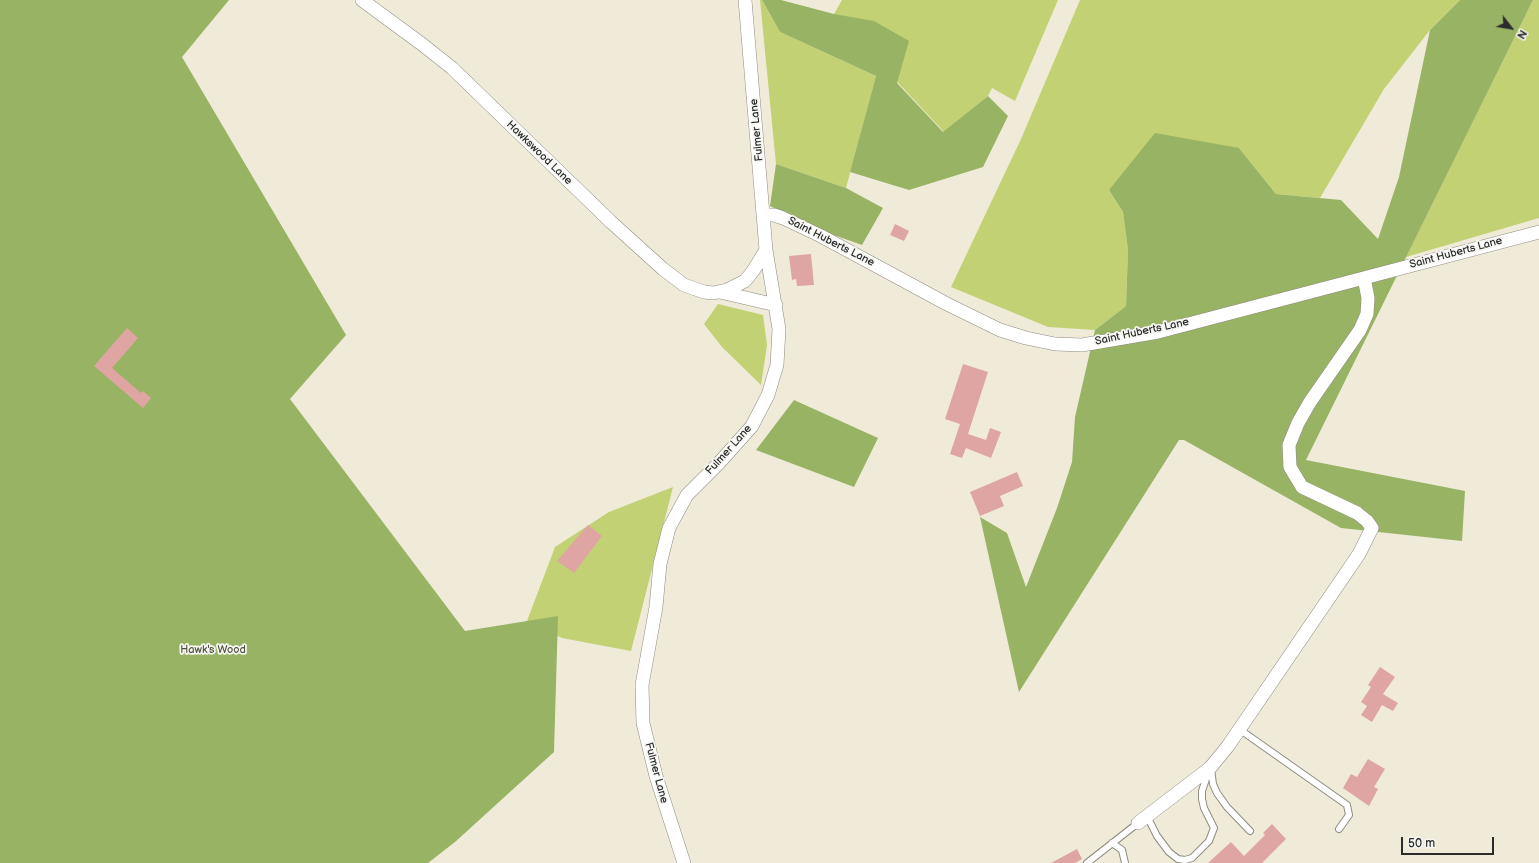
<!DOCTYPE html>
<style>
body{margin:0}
#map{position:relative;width:1539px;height:863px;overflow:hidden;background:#f0ebd8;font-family:"Balsamiq Sans",sans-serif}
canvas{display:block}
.north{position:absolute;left:1491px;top:8px;width:40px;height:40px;-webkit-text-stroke:3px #f6f6f2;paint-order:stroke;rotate:121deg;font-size:11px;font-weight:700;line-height:16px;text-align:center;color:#2b2b2b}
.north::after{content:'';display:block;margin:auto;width:14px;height:18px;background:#2b2b2b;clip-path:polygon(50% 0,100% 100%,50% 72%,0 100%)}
.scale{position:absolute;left:1401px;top:837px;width:93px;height:18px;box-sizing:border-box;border:2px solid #2b2b2b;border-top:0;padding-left:5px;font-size:12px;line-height:14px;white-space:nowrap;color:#2b2b2b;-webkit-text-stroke:3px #f6f6f2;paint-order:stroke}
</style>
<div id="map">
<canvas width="1539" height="863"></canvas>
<div class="north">N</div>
<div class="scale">50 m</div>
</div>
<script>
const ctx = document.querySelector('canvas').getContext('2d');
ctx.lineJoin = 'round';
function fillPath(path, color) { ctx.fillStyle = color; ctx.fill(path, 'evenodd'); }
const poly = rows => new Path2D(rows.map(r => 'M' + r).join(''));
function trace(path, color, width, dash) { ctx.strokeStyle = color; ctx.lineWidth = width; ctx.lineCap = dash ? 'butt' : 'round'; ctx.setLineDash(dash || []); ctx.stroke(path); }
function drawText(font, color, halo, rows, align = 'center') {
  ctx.font = font + ' "Balsamiq Sans",sans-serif'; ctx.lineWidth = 3.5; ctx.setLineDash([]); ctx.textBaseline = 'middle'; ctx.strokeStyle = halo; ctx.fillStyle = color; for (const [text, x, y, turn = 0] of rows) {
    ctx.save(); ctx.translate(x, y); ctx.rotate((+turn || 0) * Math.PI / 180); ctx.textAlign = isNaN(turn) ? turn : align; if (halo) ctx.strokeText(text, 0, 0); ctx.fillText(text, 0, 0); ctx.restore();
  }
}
fillPath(poly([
 [760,0,762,0,780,32,876,76,846,188,776,164],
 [842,0,1058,0,1015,101,992,88,988,96,944,132,834,14],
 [1080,0,1460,0,1430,30,1384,89,1320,198,1276,194,1239,148,1109,190,1123,212,1128,250,1126,306,1095,330,1048,327,951,287,1021,139],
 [1533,0,1539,0,1539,218,1406,257],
 [718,304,763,315,767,345,761,385,722,347,704,324],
 [673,487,631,651,562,638,527,621,555,547,609,512]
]), '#c2d173');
fillPath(poly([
 [0,0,229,0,182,57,346,335,290,399,465,631,558,616,554,752,455,842,428,863,0,863],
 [762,0,781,0,834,14,874,21,909,41,897,83,943,132,988,96,1008,116,983,167,909,190,850,172,876,76,780,32],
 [1460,0,1533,0,1306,460,1465,491,1462,541,1341,528,1184,440,1179,440,1019,692,980,517,1007,533,1026,587,1057,508,1072,462,1075,417,1095,330,1126,306,1128,250,1123,212,1109,190,1155,133,1239,148,1276,194,1341,200,1378,239,1399,177,1430,30],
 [776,164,846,188,883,208,862,245,814,228,770,206],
 [794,400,878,438,854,487,756,450]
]), '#99b365');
fillPath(poly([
 [895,224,909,231,904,241,890,235],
 [811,254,814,285,797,286,796,279,792,280,789,256],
 [127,328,138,338,112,368,141,393,143,391,151,398,143,408,94,366],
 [963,364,988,372,968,434,986,440,990,428,1001,432,991,458,966,448,962,458,950,454,960,424,945,419],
 [1017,472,1023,486,1000,496,1004,506,980,516,970,492],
 [588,525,602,536,574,573,557,561],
 [1380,667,1395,677,1383,694,1398,703,1393,711,1382,705,1372,722,1361,715,1367,706,1361,702,1371,687,1368,685],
 [1368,759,1385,769,1374,787,1378,789,1369,806,1343,788,1351,774,1357,777],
 [1272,824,1286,839,1262,863,1208,863,1231,842,1244,856,1265,835,1263,833],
 [1077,849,1082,859,1075,863,1051,863]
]), '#dfa5a3');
const lane = poly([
 [1239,729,1347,805,1349,815,1339,829],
 [1211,769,1213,784,1217,793,1227,807,1250,831],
 [1147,816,1157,836,1169,852,1178,859,1185,860,1192,858,1209,841,1214,828,1204,808,1202,799,1202,791,1208,773],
 [1112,843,1122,850,1125,863],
 [1087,863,1138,823]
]);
const street = poly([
 [362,0,423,45,452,68,611,222,663,269,684,285,704,292,713,293,727,290,745,281,753,271,766,250],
 [763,215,774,215,783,218,821,236,947,304,1000,330,1026,338,1055,344,1082,345,1158,332,1539,232],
 [720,292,776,305],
 [1138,823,1210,768,1228,746,1359,554,1372,528,1367,521,1357,513,1302,487,1290,467,1289,445,1298,423,1310,402,1360,330,1367,314,1368,298,1364,278],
 [684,863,656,776,643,723,642,685,656,607,660,564,669,528,687,495,719,463,752,426,768,395,777,365,779,329,766,250,745,0]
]);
trace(lane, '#8e8b82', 8);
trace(street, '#8e8b82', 14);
trace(lane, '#fff', 6);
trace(street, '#fff', 13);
drawText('11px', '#2b2b2b', '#f6f6f2', [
 ["Fulmer Lane",757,130,-95],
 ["Hawkswood Lane",539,153,44],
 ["Saint Huberts Lane",831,242,27],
 ["Saint Huberts Lane",1456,253,-15],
 ["Saint Huberts Lane",1142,332,-12],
 ["Fulmer Lane",729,450,-48],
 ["Fulmer Lane",656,773,75]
]);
drawText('11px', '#51543d', '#f6f6f2', [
 ["Hawk's Wood",213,650]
]);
</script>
